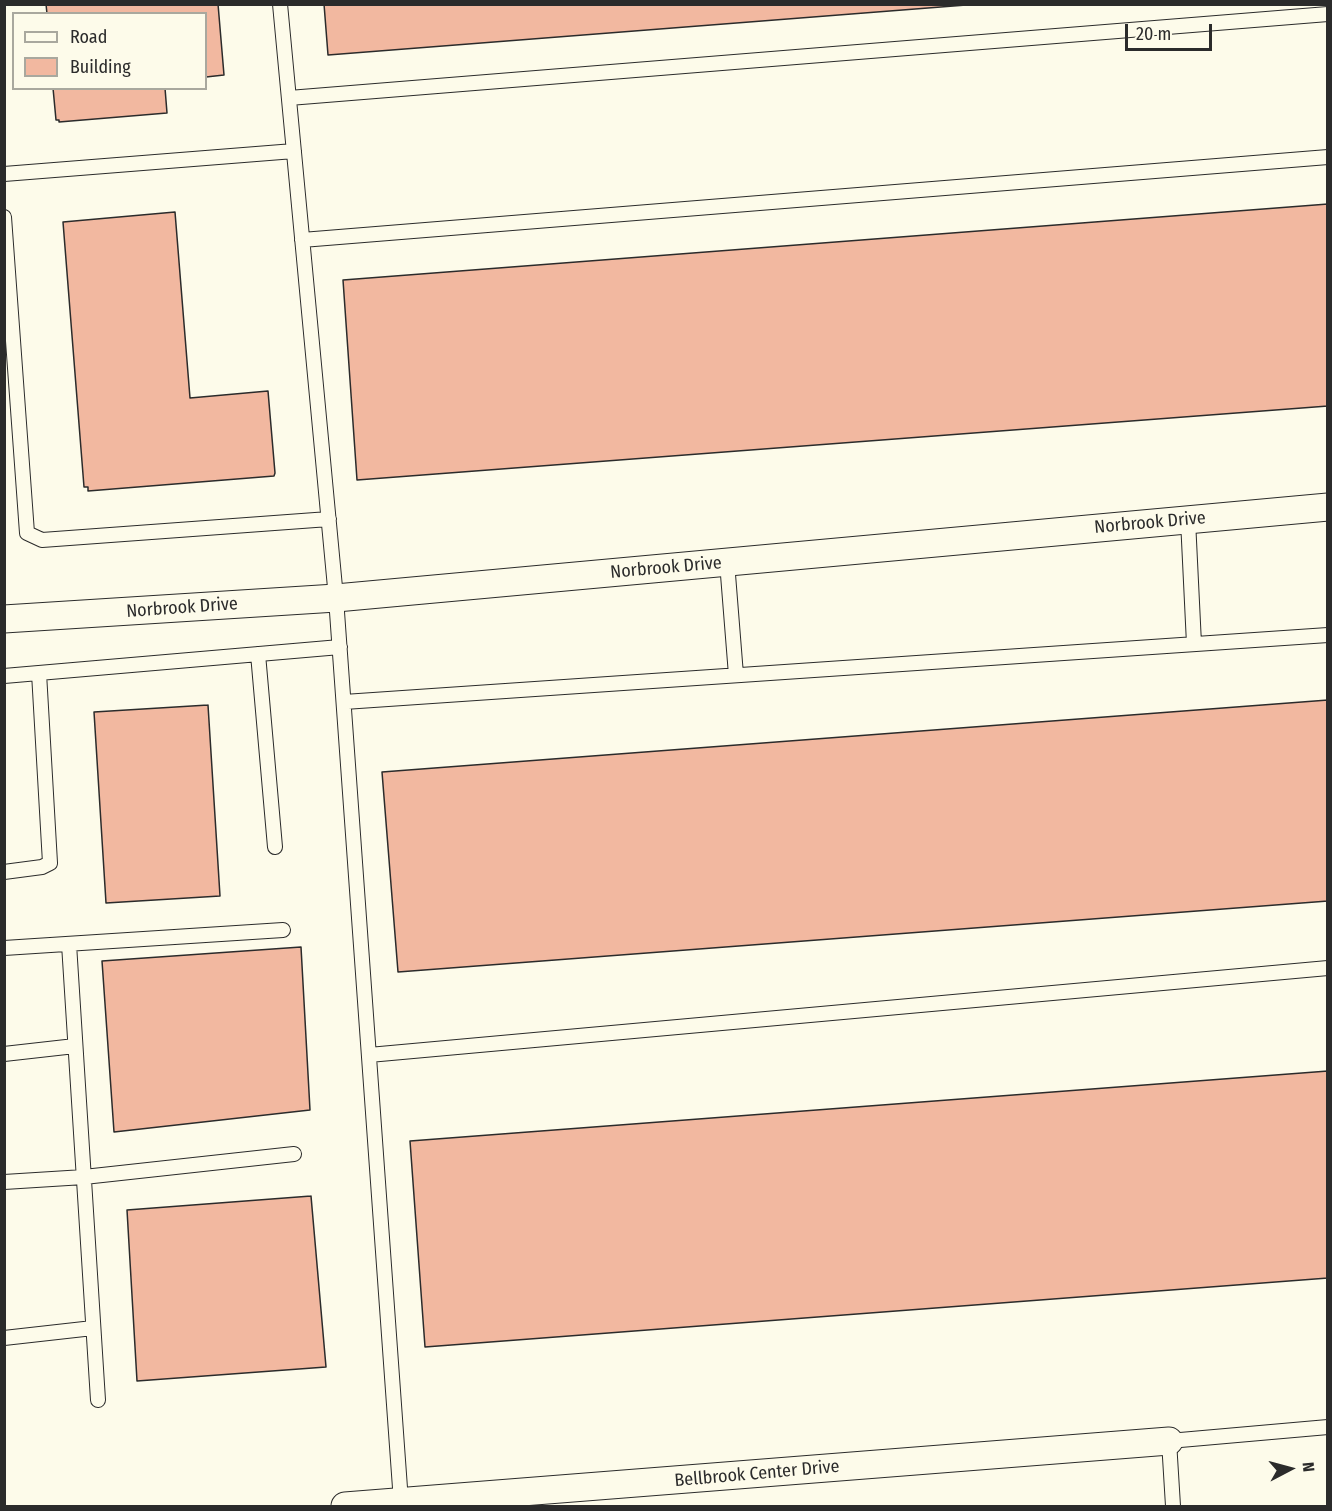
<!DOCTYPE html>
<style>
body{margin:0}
#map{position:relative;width:1332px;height:1511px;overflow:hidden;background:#fdfbea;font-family:"Fira Sans Condensed",sans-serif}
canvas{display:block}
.frame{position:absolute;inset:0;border:6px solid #2b2b2b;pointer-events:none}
.legend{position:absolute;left:12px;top:12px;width:195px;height:78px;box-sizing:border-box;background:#fdfbea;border:2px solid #a9a89e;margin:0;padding:8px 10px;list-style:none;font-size:18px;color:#2b2b2b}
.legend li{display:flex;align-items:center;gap:12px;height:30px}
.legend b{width:30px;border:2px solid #a9a89e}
.north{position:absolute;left:1260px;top:1439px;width:60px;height:60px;-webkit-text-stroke:4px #fdfbea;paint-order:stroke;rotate:84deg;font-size:16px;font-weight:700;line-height:24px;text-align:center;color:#2b2b2b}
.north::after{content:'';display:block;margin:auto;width:21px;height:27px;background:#2b2b2b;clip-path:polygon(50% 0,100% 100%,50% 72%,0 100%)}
.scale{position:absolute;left:1125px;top:24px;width:87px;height:27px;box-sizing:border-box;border:3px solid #2b2b2b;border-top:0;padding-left:8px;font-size:18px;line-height:21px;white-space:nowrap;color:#2b2b2b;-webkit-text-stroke:4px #fdfbea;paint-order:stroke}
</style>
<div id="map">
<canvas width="1332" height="1511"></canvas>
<div class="frame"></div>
<ul class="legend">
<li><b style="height:8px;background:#fdfbea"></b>Road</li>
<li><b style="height:16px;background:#f2b8a0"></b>Building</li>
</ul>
<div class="north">N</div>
<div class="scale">20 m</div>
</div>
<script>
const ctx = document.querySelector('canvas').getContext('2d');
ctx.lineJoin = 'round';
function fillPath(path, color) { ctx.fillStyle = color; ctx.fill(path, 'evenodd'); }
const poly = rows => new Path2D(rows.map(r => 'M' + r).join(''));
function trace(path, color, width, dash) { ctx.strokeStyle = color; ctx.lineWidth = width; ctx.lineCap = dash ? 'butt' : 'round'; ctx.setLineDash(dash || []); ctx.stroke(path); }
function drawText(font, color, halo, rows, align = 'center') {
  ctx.font = font + ' "Fira Sans Condensed",sans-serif'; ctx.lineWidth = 4.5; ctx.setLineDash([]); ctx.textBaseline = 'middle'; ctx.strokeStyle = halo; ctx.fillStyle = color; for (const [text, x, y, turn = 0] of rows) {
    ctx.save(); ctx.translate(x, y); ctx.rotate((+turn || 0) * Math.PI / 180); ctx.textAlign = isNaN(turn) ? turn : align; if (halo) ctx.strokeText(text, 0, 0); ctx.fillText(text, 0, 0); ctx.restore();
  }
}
const building = poly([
 [46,4,218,4,224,75,206,77,206,14,47,14,46,4],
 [324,4,979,4,328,55,324,4],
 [53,88,165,88,167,113,59,122,59,120,56,120,53,88],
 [1328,204,1328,406,357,480,343,280,1328,204],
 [175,212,190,398,268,391,275,473,274,476,88,491,88,487,84,487,63,222,175,212],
 [1328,700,1328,901,398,972,382,772,1328,700],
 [208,705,220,896,106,903,94,712,208,705],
 [301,947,310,1110,114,1132,102,961,301,947],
 [1328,1071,1328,1278,425,1347,410,1141,1328,1071],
 [311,1196,326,1367,137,1381,127,1210,311,1196]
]);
fillPath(building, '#f2b8a0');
trace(building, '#2b2b2b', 1.5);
const service = poly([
 [280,4,336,598,401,1502],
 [289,98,1328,14],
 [4,174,294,151],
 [4,217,27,533,42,540,329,519],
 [302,240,1328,157],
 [1188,520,1194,644],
 [727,562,736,675],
 [258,654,275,847],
 [4,676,340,647],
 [344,702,1328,635],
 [4,872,42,867,50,863,39,673],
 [69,944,98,1400],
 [4,948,283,930],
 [4,1054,75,1046],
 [369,1055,1328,968],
 [4,1182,84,1177,294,1154],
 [4,1338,93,1328],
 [1173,1506,1169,1441,1328,1427]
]);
const minor = poly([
 [4,619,336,598,1328,507],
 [345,1506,1169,1441]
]);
trace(service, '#2b2b2b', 16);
trace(minor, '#2b2b2b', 29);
trace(service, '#fdfbea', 14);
trace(minor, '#fdfbea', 27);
drawText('18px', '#2b2b2b', '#fdfbea', [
 ["Norbrook Drive",1150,523,-5],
 ["Norbrook Drive",666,568,-5],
 ["Norbrook Drive",182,608,-4],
 ["Bellbrook Center Drive",757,1474,-5]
]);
</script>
